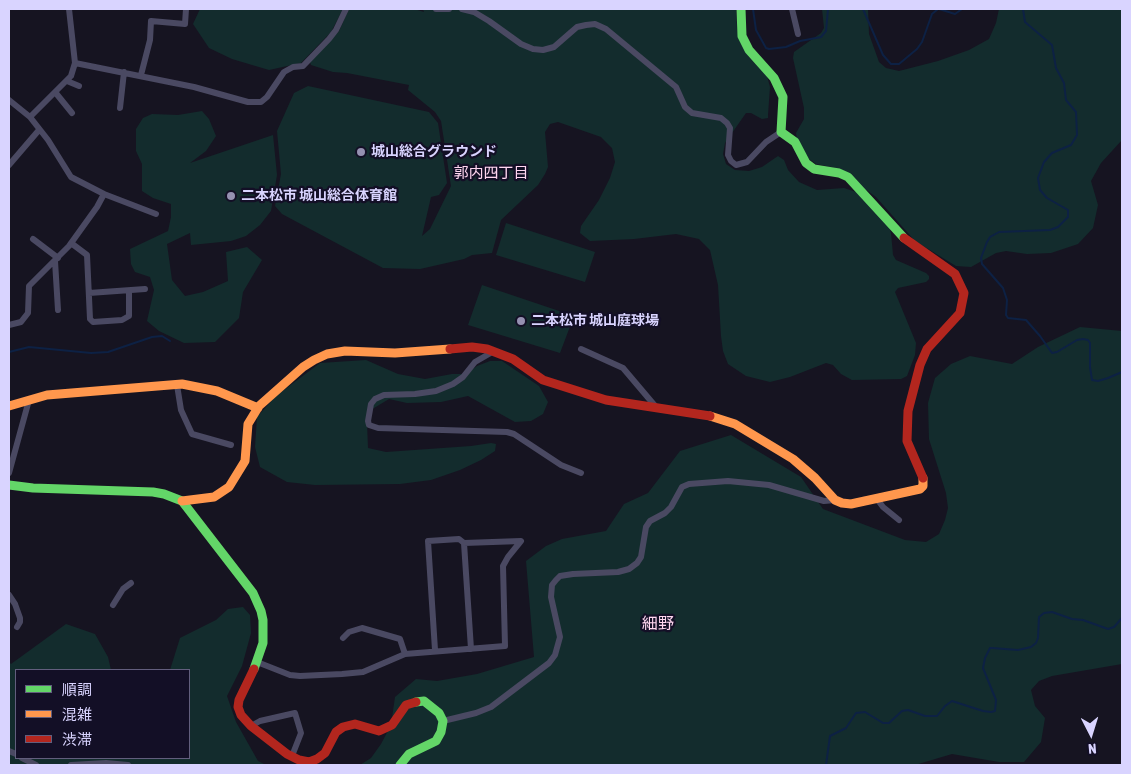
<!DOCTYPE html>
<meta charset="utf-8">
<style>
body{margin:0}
#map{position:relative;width:1131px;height:774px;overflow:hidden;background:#161421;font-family:"Asap Condensed","Noto Sans JP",sans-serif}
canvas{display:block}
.frame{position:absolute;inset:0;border:10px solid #d9d4ff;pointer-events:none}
.legend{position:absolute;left:15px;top:669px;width:175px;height:90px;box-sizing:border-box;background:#130f26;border:1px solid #625e7d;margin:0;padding:6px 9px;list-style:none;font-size:15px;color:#d9d4ff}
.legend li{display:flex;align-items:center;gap:10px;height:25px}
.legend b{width:25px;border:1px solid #625e7d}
.north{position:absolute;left:1066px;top:709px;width:50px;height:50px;-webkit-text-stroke:4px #130f26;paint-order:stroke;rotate:175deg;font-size:14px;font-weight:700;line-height:20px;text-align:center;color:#d9d4ff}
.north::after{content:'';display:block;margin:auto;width:18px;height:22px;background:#d9d4ff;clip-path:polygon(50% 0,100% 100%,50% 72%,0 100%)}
</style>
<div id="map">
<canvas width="1131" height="774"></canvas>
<div class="frame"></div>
<ul class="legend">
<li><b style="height:6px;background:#63d668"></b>順調</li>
<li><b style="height:6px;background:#ff974d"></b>混雑</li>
<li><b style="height:6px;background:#b3261e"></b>渋滞</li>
</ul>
<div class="north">N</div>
</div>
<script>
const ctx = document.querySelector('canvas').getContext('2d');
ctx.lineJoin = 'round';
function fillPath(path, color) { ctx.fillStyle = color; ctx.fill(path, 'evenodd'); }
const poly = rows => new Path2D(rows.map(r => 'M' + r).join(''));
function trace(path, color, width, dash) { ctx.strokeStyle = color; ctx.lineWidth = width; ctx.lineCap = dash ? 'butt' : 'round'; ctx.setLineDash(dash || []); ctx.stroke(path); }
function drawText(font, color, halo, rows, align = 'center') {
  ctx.font = font + ' "Asap Condensed","Noto Sans JP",sans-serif'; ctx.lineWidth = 4.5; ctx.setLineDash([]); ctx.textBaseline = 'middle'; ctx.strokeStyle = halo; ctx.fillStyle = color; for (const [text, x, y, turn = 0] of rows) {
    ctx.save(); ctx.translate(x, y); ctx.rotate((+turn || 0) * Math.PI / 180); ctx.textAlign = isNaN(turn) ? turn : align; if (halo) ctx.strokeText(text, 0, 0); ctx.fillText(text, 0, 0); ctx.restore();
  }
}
fillPath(poly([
 [200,9,343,9,331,32,301,63,269,70,232,59,209,48,193,24],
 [349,9,414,9,424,12,423,9,736,9,737,30,740,41,749,57,767,76,770,87,768,115,768,118,762,119,751,113,746,113,725,143,723,154,726,164,735,170,749,171,762,167,778,156,784,160,788,170,799,182,817,190,844,188,859,193,889,226,891,233,893,255,896,260,926,273,929,276,929,279,926,282,898,288,895,292,916,343,915,355,907,376,901,379,852,380,841,374,833,365,826,363,790,377,770,382,746,376,728,364,723,351,721,336,718,285,710,250,699,239,676,234,634,239,590,241,580,233,581,226,599,200,610,178,615,162,612,148,601,137,558,122,550,124,545,132,548,167,545,174,538,185,501,220,492,253,472,255,464,259,420,269,383,268,282,214,275,206,281,174,277,131,294,93,308,86,429,112,438,123,447,183,439,195,431,197,422,236,430,229,451,186,441,121,435,112,408,90,409,85,347,73,333,72,311,65,310,62,339,31],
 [822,9,868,9,869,34,879,62,886,68,899,71,938,61,969,50,989,39,996,23,999,9,1122,9,1122,140,1101,163,1091,181,1098,205,1093,228,1078,244,1051,253,1027,254,1006,251,996,253,971,267,956,266,915,241,876,197,865,189,852,175,836,168,816,164,809,159,797,139,796,133,804,119,804,108,793,58,794,52,821,33,824,28],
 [202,111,209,119,216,136,206,151,190,163,273,135,277,175,271,211,260,225,246,236,231,241,191,245,190,233,167,244,172,280,185,296,203,292,228,281,226,252,247,247,262,260,243,292,239,318,215,342,184,343,159,331,147,321,154,290,150,277,135,272,131,264,130,249,168,231,171,217,171,204,153,198,142,191,142,164,136,151,136,129,143,118,152,114,178,115],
 [506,223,595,252,585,282,496,255],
 [482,285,574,316,560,353,468,325],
 [1080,327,1122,331,1122,664,1052,676,1039,681,1031,690,1035,706,1045,718,1041,742,1024,762,999,762,952,754,915,765,360,765,371,758,381,744,391,725,395,697,416,679,437,681,477,674,534,657,526,561,546,546,562,539,606,531,624,504,648,493,680,451,731,435,801,477,823,509,905,540,926,542,939,534,945,520,948,508,946,493,929,439,928,403,935,378,951,364,970,356,1012,364,1038,347],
 [366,360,398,374,425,379,452,374,466,374,477,366,490,361,502,361,539,386,548,402,543,414,531,421,515,422,468,396,441,402,407,403,389,399,369,411,367,423,368,448,386,452,471,446,491,443,496,444,495,451,481,460,460,470,431,480,400,484,315,485,287,482,260,467,255,447,257,417,276,396,320,363],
 [243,607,250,615,251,633,242,666,227,696,236,722,258,761,266,765,9,765,9,662,11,664,66,624,95,634,108,657,111,670,16,670,16,758,189,758,189,670,170,670,180,638,216,620,228,609]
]), '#132c2d');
trace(poly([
 [753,9,756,30,766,48,769,49,786,47,800,41,821,37,826,31,828,9],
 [863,9,883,55,891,64,899,64,917,49,922,42,932,14,938,9],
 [939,9,955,14,962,9],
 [1023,9,1025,22,1052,45,1056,68,1064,83,1066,100,1076,112,1077,135,1071,145,1052,153,1044,162,1038,178,1040,190,1047,198,1068,210,1068,217,1058,227,1050,230,999,232,990,237,987,242,981,258,982,264,1003,288,1007,300,1006,315,1008,318,1026,320,1040,336,1052,353,1057,352,1077,340,1083,339,1088,340,1090,343,1090,367,1092,380,1098,381,1108,378,1122,372],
 [9,352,29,347,91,353,108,352,152,337,162,336,170,341],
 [826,765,830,736,846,728,856,713,865,712,883,723,889,723,902,711,908,710,925,716,937,716,945,706,952,701,983,711,991,712,995,711,996,700,983,668,985,658,990,648,992,648,1018,650,1031,647,1036,643,1038,638,1039,617,1044,613,1052,612,1072,619,1083,620,1108,629,1114,627,1122,618]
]), '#0d2144', 2);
trace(poly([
 [69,9,75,63],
 [436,9,449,9],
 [462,9,474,12,489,21,521,44,533,49,543,50,554,47,577,27,586,25,595,24,606,29,676,87,685,107,692,113,721,118,727,123,730,128,728,155,731,161,736,165,747,162,766,142,781,132],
 [792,9,798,34],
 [141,75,150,40,151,21,185,24,186,9],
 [67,81,79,86],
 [55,92,72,113],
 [9,100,30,117,48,140,71,177,104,194,97,207,69,246,29,286,28,313,21,322,9,325],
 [120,108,124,72],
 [30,117,71,76,75,63,194,87,248,102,261,102,267,97,284,72,293,67,303,66,329,39,336,30,346,9],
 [9,165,39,130],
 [104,194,156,214],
 [33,239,58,258],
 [71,243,87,255,90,319,93,322,122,320,129,316,129,291],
 [55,261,58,310],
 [89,293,145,289],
 [581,349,623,368,656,407],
 [494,351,475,362,463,377,453,384,436,391,415,394,384,395,375,399,371,404,368,421,369,425,378,428,507,432,514,434,561,465,581,473],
 [177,385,181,410,192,434,231,445],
 [9,473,29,400],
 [877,499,883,507,899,520],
 [464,543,471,649],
 [9,595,15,604,20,618,20,622,17,627],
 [113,605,123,589,131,583],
 [343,638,349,632,362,628,400,639,405,654],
 [257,662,290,675,300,676,342,674,363,672,405,654,505,646,503,566,508,557,521,541,464,543,459,539,428,541,435,650],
 [443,721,476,713,491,707,549,663,555,655,560,637,551,597,552,585,556,580,560,576,573,574,618,572,629,569,637,563,641,557,646,527,650,521,665,513,671,507,682,487,689,484,728,481,769,485,824,501,835,500],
 [251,726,260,721,295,713,301,733,292,756],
 [9,751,16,754],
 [22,758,36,765],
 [71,765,106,763,128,765]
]), '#4a4962', 6);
trace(poly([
 [741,9,742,36,749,50,774,78,783,97,781,132,795,142,806,163,814,169,839,173,848,177,904,238],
 [9,485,33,488,153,492,164,494,182,501,253,593,261,611,263,620,263,643,254,669],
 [400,765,409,754,436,741,441,732,443,721,439,713,424,701,416,702]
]), '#63d668', 9);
trace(poly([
 [9,406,47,395,182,384,217,391,258,408],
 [710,416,735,424,793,459,815,478,835,500,842,503,851,504,920,489,923,486,923,478],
 [182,501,214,497,229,487,245,461,248,424,259,406,303,367,314,360,327,354,345,351,395,353,450,349]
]), '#ff974d', 9);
trace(poly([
 [904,238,955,274,964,293,960,313,927,349,920,365,908,411,907,441,923,478],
 [450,349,472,347,487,349,513,359,543,380,606,400,710,416],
 [254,669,239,700,238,707,241,715,251,726,287,754,299,760,309,762,317,759,325,753,336,732,343,727,355,724,379,731,392,725,406,705,416,702]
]), '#b3261e', 9);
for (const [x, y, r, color] of [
 [361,152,5,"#9591b1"],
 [231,196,5,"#9591b1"],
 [521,321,5,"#9591b1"]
]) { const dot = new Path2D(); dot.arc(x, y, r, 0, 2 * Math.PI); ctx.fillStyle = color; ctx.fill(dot); trace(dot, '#130f26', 2); }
drawText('bold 14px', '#d9d4ff', '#130f26', [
 ["城山総合グラウンド",371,152],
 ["二本松市 城山総合体育館",241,196],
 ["二本松市 城山庭球場",531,321]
], 'left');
drawText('15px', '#ffd6f0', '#130f26', [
 ["郭内四丁目",491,173]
]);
drawText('16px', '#ffd6f0', '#130f26', [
 ["細野",658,624]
]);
</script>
